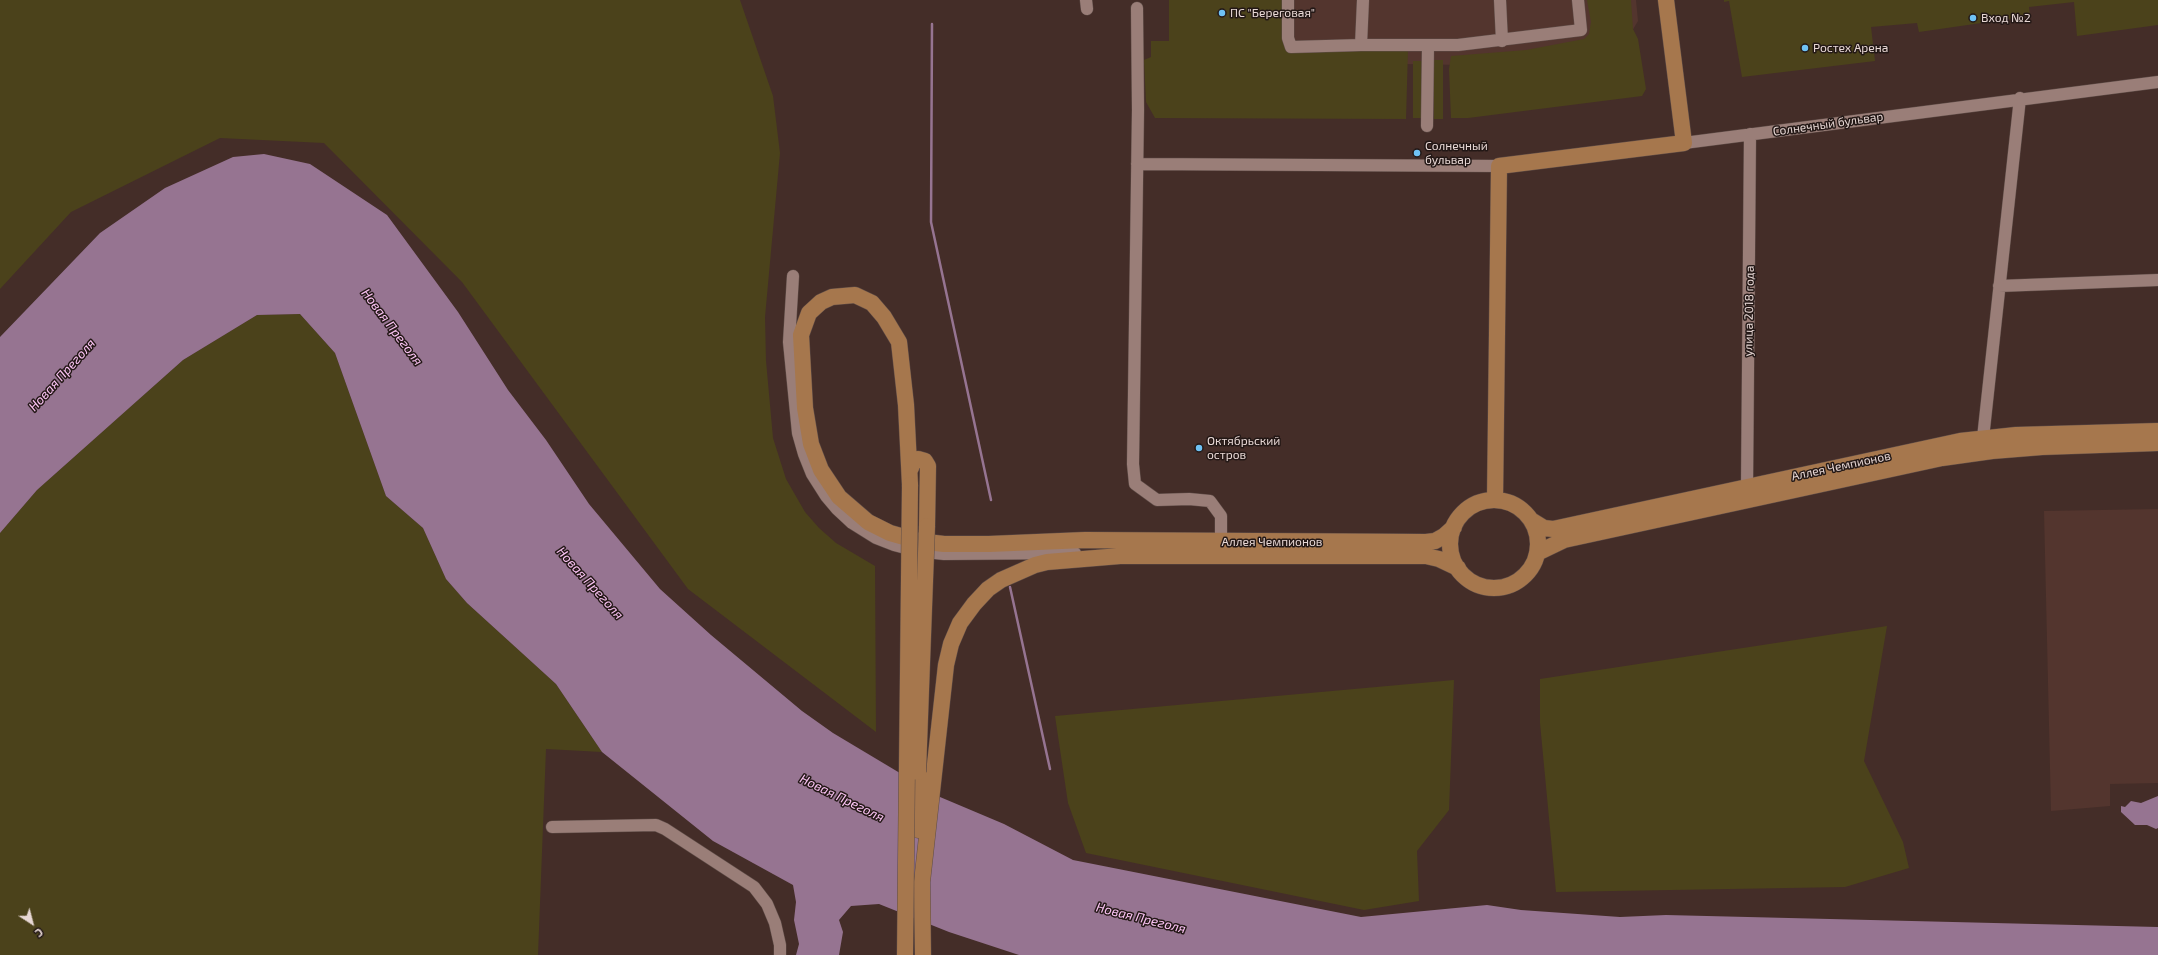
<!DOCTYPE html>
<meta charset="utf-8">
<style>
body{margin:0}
#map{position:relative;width:2158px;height:955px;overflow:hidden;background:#442d28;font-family:"Exo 2",sans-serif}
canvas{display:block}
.north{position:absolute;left:12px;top:903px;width:40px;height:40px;-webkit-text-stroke:3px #231816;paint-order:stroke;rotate:144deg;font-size:11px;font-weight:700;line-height:16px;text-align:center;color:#e8d8d5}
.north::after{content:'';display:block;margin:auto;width:14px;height:18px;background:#e8d8d5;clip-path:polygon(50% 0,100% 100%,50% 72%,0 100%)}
</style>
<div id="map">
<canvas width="2158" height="955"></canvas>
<div class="north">С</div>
</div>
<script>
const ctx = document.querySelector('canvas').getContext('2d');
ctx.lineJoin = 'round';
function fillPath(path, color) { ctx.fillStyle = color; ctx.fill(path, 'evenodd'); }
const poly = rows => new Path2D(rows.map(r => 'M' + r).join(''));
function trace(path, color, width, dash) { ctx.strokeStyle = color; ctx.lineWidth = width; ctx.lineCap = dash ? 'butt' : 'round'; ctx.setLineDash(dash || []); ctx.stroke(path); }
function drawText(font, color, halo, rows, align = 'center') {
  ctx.font = font + ' "Exo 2",sans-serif'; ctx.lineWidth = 3; ctx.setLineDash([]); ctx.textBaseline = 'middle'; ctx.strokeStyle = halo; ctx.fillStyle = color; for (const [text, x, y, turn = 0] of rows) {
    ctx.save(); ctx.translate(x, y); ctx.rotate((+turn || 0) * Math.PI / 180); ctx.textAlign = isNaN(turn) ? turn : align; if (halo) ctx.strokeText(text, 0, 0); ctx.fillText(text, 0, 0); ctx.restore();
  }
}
fillPath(poly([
 [1277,0,1636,0,1638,21,1625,43,1465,65,1277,62],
 [2158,509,2158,783,2110,784,2110,806,2051,811,2044,511]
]), '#53352e');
fillPath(poly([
 [0,0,740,0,773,96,780,153,765,317,766,361,773,438,786,479,805,512,819,528,836,543,875,566,876,732,688,589,462,282,324,143,220,138,71,212,0,289],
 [1169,0,1285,0,1286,44,1408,50,1406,119,1155,118,1146,102,1144,60,1151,57,1151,41,1169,41],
 [1587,0,1631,0,1633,29,1638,39,1646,89,1642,96,1468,118,1451,118,1449,69,1451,56,1526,50,1584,39,1589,34,1591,22],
 [1724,0,2158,0,2158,25,2077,36,2074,2,2029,7,2030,16,1919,32,1917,23,1871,27,1875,61,1742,77,1729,1,1724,2],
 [1433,60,1443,60,1443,119,1434,119],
 [1413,61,1424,61,1423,118,1413,118],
 [300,314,335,353,386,496,423,528,446,579,467,603,556,684,602,752,546,749,538,955,0,955,0,533,37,490,183,360,257,315],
 [1887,626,1864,761,1903,842,1909,868,1845,887,1556,892,1540,723,1540,679],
 [1454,680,1449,810,1417,851,1419,901,1364,910,1086,853,1068,803,1055,716]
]), '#4b421b');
fillPath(poly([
 [264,154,310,164,387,215,458,312,508,390,546,440,589,504,660,589,711,635,802,711,833,733,940,797,1004,824,1073,860,1361,917,1487,905,1521,910,1620,917,1666,915,2158,927,2158,955,1019,955,949,932,879,904,851,906,839,920,843,932,839,955,796,955,799,944,794,920,796,902,793,885,713,841,602,752,556,684,467,603,446,579,423,528,386,496,335,353,300,314,257,315,183,360,37,490,0,533,0,337,100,233,165,188,233,157],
 [2158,796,2158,828,2156,829,2147,825,2135,825,2121,812,2121,806,2125,807,2131,801,2141,803]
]), '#967491');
trace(poly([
 [932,24,931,222,991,500],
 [1010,587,1050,769]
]), '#967491', 2.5);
const minor = poly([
 [1086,0,1087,9],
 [1288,0,1288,38,1291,47,1361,45,1363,0],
 [1500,0,1502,41],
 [1137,8,1138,110,1133,464,1135,484,1157,500,1189,499,1210,501,1221,516,1221,542],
 [1361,45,1458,45,1581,30,1578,0],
 [1427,126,1428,45],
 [1684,143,2158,82],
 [1137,164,1499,166],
 [793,276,789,342,798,433,804,454,812,474,826,496,837,509,852,523,876,538,894,545,917,551,944,554,1075,553],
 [1999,286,2158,280],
 [1983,438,2020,98],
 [1747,487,1750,134],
 [552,827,656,825,665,829,754,887,767,904,775,923,780,945,780,955]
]);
const major = poly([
 [911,468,912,464,918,459,925,461,928,466,927,526],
 [910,485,906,405,899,342,884,317,872,303,855,295,832,297,821,302,809,313,801,335,805,408,811,444,821,470,839,497,868,522,890,533,918,541,944,544,989,544,1085,540,1426,542,1435,541,1444,536,1454,527],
 [1495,500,1499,166,1684,143,1666,0],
 '1450 544a44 44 0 1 1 88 0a44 44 0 1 1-88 0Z',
 [1531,520,1544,528,1553,529,1960,441,2016,435,2158,431],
 [1537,553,1564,540,1942,458,1992,451,2042,447,2158,443],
 [918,830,918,772],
 [923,955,922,882,946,665,951,644,960,623,974,604,988,589,1001,580,1035,565,1047,562,1120,556,1426,556,1439,559,1458,568]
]);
trace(minor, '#5e4c47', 13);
trace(major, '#5e4c47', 17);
trace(minor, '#9a7e78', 12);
trace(major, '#a6774d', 16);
const majorBridge = poly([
 [918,772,927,526],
 [905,955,910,485]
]);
trace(majorBridge, '#5e4c47', 17, []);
trace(majorBridge, '#a6774d', 16);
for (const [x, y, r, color] of [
 [1222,13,4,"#6fc2f4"],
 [1973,18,4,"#6fc2f4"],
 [1805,48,4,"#6fc2f4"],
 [1417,153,4,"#6fc2f4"],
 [1199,448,4,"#6fc2f4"]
]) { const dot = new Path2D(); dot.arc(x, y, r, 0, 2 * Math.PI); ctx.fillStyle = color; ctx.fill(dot); trace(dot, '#231816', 1.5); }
drawText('12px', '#e8d8d5', '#231816', [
 ["ПС \"Береговая\"",1230,13],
 ["Вход №2",1981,18],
 ["Ростех Арена",1813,48],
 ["Солнечный",1425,146],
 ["бульвар",1425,160],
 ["Октябрьский",1207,441],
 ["остров",1207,455]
], 'left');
drawText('12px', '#e8d8d5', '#231816', [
 ["Солнечный бульвар",1828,124,-8],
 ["улица 2018 года",1749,311,-89],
 ["Аллея Чемпионов",1841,466,-12],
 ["Аллея Чемпионов",1272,542]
]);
drawText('italic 13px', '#fcc4f5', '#231816', [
 ["Новая Преголя",392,327,53],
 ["Новая Преголя",62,375,-48],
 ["Новая Преголя",590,583,48],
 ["Новая Преголя",842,798,26],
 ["Новая Преголя",1141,918,14]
]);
</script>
